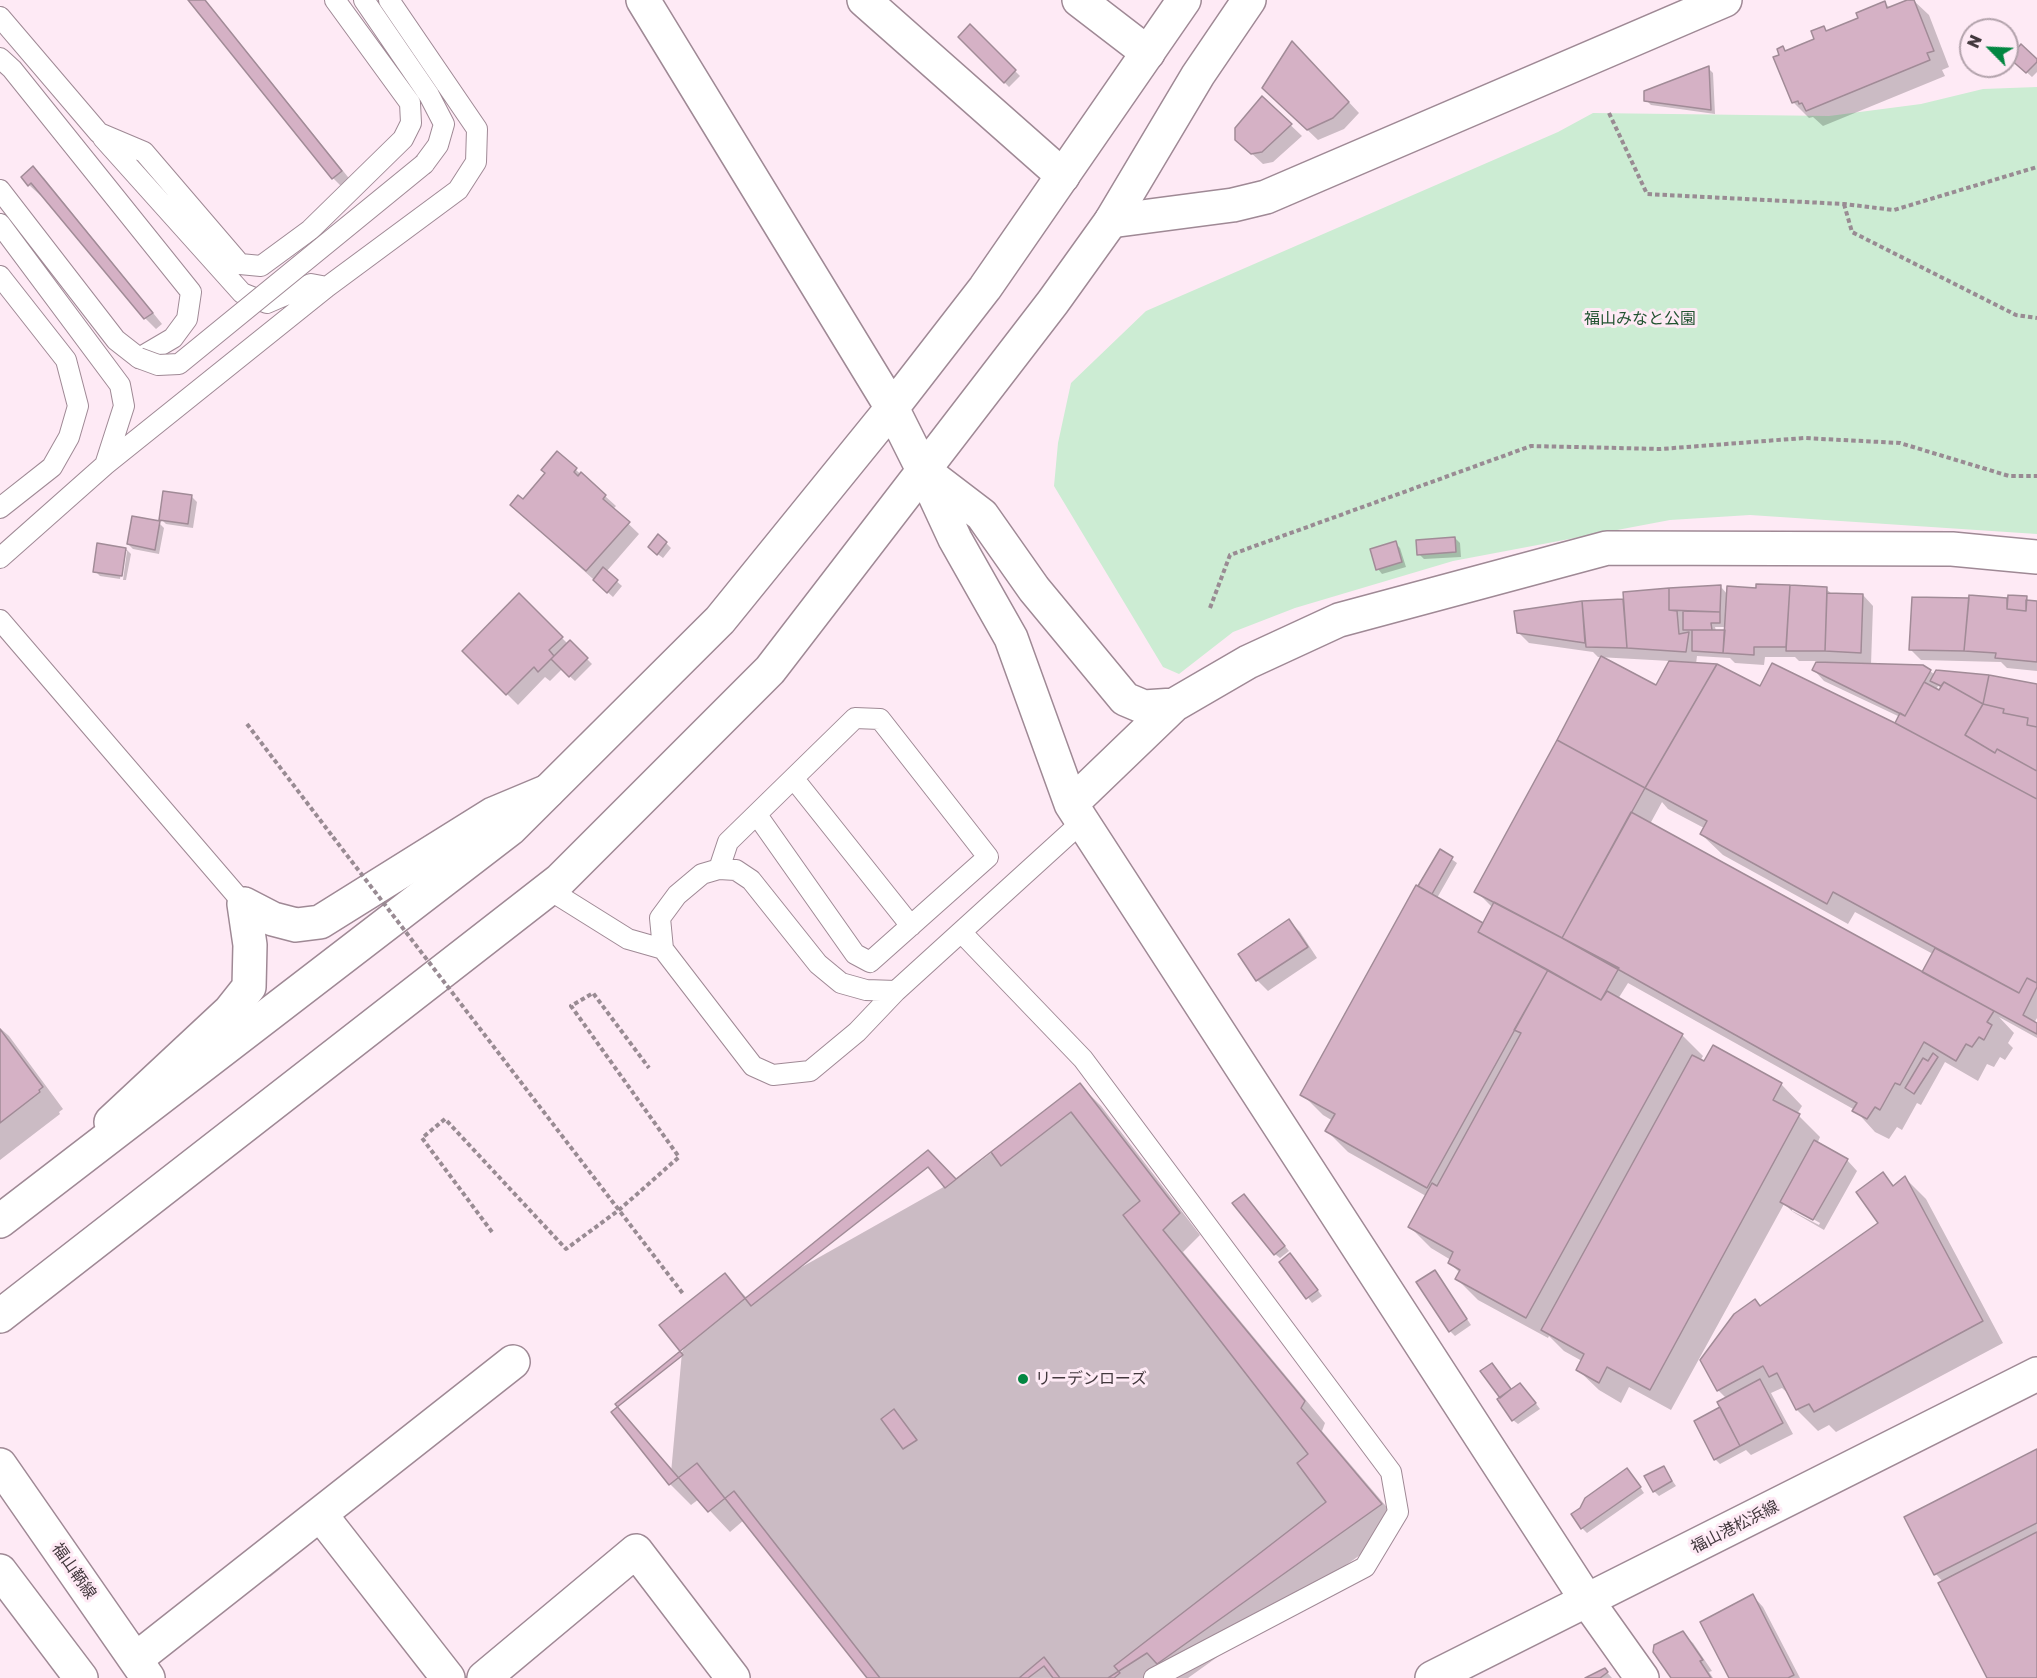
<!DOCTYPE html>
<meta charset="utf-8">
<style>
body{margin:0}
#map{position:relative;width:2037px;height:1678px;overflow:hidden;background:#feeaf5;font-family:"Golos Text",sans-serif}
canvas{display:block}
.north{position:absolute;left:1959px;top:18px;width:60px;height:60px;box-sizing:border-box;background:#feeaf5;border:2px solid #b2a2ab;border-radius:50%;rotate:294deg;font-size:16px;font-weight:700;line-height:24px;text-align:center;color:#41373c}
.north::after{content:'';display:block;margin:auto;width:21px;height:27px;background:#028641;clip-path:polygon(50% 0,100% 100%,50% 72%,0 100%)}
</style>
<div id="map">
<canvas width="2037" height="1678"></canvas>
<div class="north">N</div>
</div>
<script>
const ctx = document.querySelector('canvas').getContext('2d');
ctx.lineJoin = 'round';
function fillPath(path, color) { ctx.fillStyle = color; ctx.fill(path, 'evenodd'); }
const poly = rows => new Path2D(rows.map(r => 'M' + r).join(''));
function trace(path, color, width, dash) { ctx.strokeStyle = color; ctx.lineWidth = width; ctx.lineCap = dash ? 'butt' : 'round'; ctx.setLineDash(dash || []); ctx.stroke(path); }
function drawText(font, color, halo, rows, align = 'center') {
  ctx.font = font + ' "Golos Text","Noto Sans JP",sans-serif'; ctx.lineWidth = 6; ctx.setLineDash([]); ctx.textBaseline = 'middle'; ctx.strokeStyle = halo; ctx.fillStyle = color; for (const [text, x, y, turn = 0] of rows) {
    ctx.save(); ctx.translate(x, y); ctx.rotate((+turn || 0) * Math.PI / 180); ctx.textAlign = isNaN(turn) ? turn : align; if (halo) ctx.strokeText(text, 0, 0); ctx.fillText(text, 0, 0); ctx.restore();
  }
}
fillPath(poly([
 [2037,87,2037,534,1750,515,1670,520,1453,561,1295,608,1233,632,1179,674,1163,667,1054,486,1058,443,1071,383,1146,311,1558,132,1593,113,1829,116,1921,104,1983,89]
]), '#ccecd3');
fillPath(poly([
 [190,0,205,0,352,182,344,189,333,178],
 [1911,0,1913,0,1929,15,1949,67,1942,70,1945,76,1823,126,1813,117,1809,118,1793,102,1780,56,1783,48,1786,51,1816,39,1823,28,1827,32,1860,19,1885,3,1890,8],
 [970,26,1020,76,1009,87,960,37],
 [1303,53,1359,113,1344,129,1318,140,1274,98],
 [2011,58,2037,61,2037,72,2032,77],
 [1708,68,1713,73,1715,114,1651,105,1646,100],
 [1262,98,1302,136,1273,162,1263,164,1248,150],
 [33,168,44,178,162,324,156,329,145,318,42,193,40,195,29,185],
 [557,453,605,496,616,506,613,509,639,534,606,572,622,586,613,597,522,515,523,501,547,473],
 [192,497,197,502,193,528,166,524,161,519],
 [159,523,164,528,159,554,133,549,128,544],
 [1455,538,1460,543,1461,557,1424,559,1419,554],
 [666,543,671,548,663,558,655,552],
 [1395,543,1400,548,1406,567,1382,574,1378,569],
 [126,549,131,554,126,580,123,580,127,551,124,551,120,579,100,576,95,571],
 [1757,586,1826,589,1832,594,1863,595,1873,606,1871,665,1930,671,1935,675,2037,686,2037,1018,2034,1023,2037,1024,2037,1038,1999,1017,2014,1033,2008,1043,2013,1048,2005,1060,2000,1057,1994,1067,1987,1064,1978,1081,1945,1062,1921,1105,1917,1103,1902,1130,1897,1127,1889,1139,1875,1132,1855,1110,1628,983,1618,999,1682,1035,1703,1056,1700,1061,1781,1084,1802,1106,1797,1114,1820,1137,1817,1144,1847,1160,1857,1171,1824,1230,1793,1212,1784,1204,1671,1410,1629,1387,1621,1403,1599,1390,1577,1369,1582,1361,1564,1351,1549,1336,1548,1338,1478,1300,1457,1279,1460,1273,1450,1263,1451,1260,1431,1248,1410,1227,1426,1196,1348,1152,1327,1131,1333,1121,1323,1115,1302,1094,1425,891,1420,886,1440,851,1457,863,1437,898,1484,924,1493,908,1476,891,1657,687,1670,661,1598,657,1593,652,1529,643,1518,632,1516,612,1582,603,1625,601,1721,587,1728,595,1757,590],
 [1715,627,1726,627,1726,631,1716,631],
 [1697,656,1730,658,1735,663,1764,665,1765,657,1795,657,1799,661,1817,661,1814,670,1824,681,1900,717,1895,724,1761,688,1696,664],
 [1938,677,1985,706,1937,679],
 [1938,686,1942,688,1940,692,1936,690],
 [1662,802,1668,809,1704,828,1701,834,1723,855,1848,924,1855,912,1933,954,1923,974,1650,824],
 [1792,1207,1820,1223,1819,1225,1792,1211],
 [519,595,568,644,570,642,592,664,575,681,562,669,550,681,545,677,518,705,464,651],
 [2026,598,2030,602,2037,602,2037,671,2007,668,2001,662,1921,660,1911,650,2007,599,2009,602],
 [1289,921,1300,932,1317,958,1268,991,1257,980,1240,955],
 [0,1028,9,1036,63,1109,59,1112,60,1114,0,1160],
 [1080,1085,1101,1106,1200,1235,1183,1252,1325,1423,1322,1431,1402,1525,1188,1678,868,1678,744,1520,730,1532,699,1499,691,1505,670,1484,682,1352,724,1275,747,1298,956,1180],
 [1882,1174,1894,1186,1905,1178,1926,1199,2003,1343,1836,1432,1829,1425,1818,1431,1797,1410,1791,1396,1782,1388,1771,1393,1793,1434,1751,1455,1746,1450,1720,1464,1715,1459,1721,1408,1727,1399,1718,1390,1755,1301,1761,1307,1880,1223],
 [1248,1201,1289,1251,1280,1258,1275,1254],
 [1295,1260,1322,1296,1312,1303,1281,1262],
 [1435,1271,1471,1325,1455,1336,1450,1331],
 [1496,1370,1511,1390,1525,1389,1540,1409,1518,1424,1513,1420],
 [2037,1451,2037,1678,1989,1678,1943,1582,1936,1574,1906,1517],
 [1663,1467,1676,1486,1659,1496,1654,1491],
 [1632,1475,1644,1493,1587,1533,1582,1528],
 [265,1551,280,1569,270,1577,265,1572],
 [1753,1596,1763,1607,1800,1678,1730,1678],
 [1682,1633,1693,1643,1712,1671,1709,1672,1713,1678,1672,1678],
 [1605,1670,1612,1678,1588,1678]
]), '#0003');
const building = poly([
 [188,0,205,0,342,171,332,179,188,0],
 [1907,0,1914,0,1934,51,1927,53,1930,60,1806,111,1802,103,1799,104,1798,101,1792,103,1773,57,1779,55,1777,49,1783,46,1785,51,1814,39,1811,31,1824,26,1826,31,1858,18,1856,13,1885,1,1887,8,1907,0],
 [970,24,1016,70,1004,83,958,37,970,24],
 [1292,41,1349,102,1333,118,1307,130,1262,88,1292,41],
 [2021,44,2037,59,2037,62,2026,73,2009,58,2021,44],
 [1709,66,1711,110,1644,101,1644,91,1709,66],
 [1262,96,1292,124,1262,152,1251,154,1235,140,1235,128,1262,96],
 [33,166,153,313,144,319,31,183,28,186,21,177,33,166],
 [557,451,577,468,574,472,578,476,581,472,606,495,603,499,630,522,586,571,510,505,518,495,523,499,545,473,541,470,557,451],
 [163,491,192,495,188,524,159,520,163,491],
 [132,516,160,521,155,550,127,544,132,516],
 [658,534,667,542,657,555,648,547,658,534],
 [1455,537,1456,552,1417,555,1416,540,1455,537],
 [1396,541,1402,562,1376,570,1370,549,1396,541],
 [97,543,126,548,122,576,93,572,97,543],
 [603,567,618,580,607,593,593,580,603,567],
 [1756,584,1790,585,1786,647,1754,647,1754,655,1723,653,1727,586,1756,588,1756,584],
 [1721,585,1720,612,1669,610,1669,588,1721,585],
 [1790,585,1827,587,1825,651,1786,651,1790,585],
 [1669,588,1669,610,1677,611,1679,634,1689,632,1686,652,1627,648,1623,592,1669,588],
 [519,593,563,637,549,650,554,656,538,672,534,667,506,695,462,651,519,593],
 [1827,593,1863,594,1861,653,1825,651,1827,593],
 [1969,595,2007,598,2007,609,2026,611,2026,600,2037,601,2037,662,1995,658,1996,653,1964,651,1969,595],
 [2008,595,2027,596,2026,611,2007,609,2008,595],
 [1912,597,1969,598,1964,651,1909,650,1912,597],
 [1623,599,1627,648,1586,647,1582,601,1623,599],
 [1582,601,1585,643,1517,633,1514,611,1582,601],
 [1683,611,1720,612,1720,623,1711,623,1712,630,1683,630,1683,611],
 [1692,630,1725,630,1723,653,1692,651,1692,630],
 [570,640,588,658,569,677,551,659,570,640],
 [1601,656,1656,685,1669,661,1717,664,1645,788,1557,740,1601,656],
 [1816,662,1923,665,1931,670,1905,716,1812,670,1816,662],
 [1772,663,1895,723,2037,799,2037,983,2027,978,2019,993,1833,892,1827,904,1700,834,1707,821,1645,788,1717,664,1760,686,1772,663],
 [1936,670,1989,675,1983,704,1944,682,1941,686,1930,681,1936,670],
 [1989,675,2037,684,2037,727,2027,725,2028,718,2003,713,2004,709,1983,704,1989,675],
 [1924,682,1939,690,1944,682,1983,704,1965,735,1995,753,1997,749,2037,771,2037,799,1895,723,1900,713,1905,716,1924,682],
 [1983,704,2004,709,2003,713,2028,718,2027,725,2037,727,2037,771,1997,749,1995,753,1965,735,1983,704],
 [1557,740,1645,788,1562,938,1474,892,1557,740],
 [1631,812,1994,1011,1987,1022,1992,1025,1984,1040,1979,1037,1972,1047,1966,1044,1956,1061,1924,1042,1900,1085,1895,1083,1880,1110,1875,1107,1867,1119,1852,1111,1857,1103,1562,938,1631,812],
 [1440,849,1453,857,1432,894,1418,886,1440,849],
 [1416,885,1483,923,1478,932,1548,970,1427,1188,1325,1131,1335,1114,1300,1095,1416,885],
 [1494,902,1619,968,1601,1000,1478,932,1494,902],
 [1289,919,1308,947,1256,981,1238,954,1289,919],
 [1935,948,2019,993,2027,978,2037,983,2037,987,2023,1015,2037,1023,2037,1034,1922,972,1935,948],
 [1548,970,1601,1000,1607,991,1683,1034,1526,1318,1455,1279,1460,1270,1448,1263,1453,1252,1408,1227,1432,1183,1437,1186,1521,1033,1514,1030,1548,970],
 [0,1029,43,1087,39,1090,40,1092,0,1123,0,1029],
 [1713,1045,1782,1083,1773,1100,1800,1114,1650,1390,1607,1367,1599,1383,1576,1370,1584,1354,1541,1330,1692,1055,1704,1061,1713,1045],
 [1933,1053,1938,1057,1914,1094,1905,1088,1923,1058,1928,1061,1933,1053],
 [1080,1083,1180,1213,1163,1230,1305,1401,1301,1408,1382,1504,1157,1664,1147,1653,1108,1678,1060,1678,1044,1657,1019,1678,880,1678,734,1491,708,1512,615,1404,928,1150,956,1179,1080,1083],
 [1071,1112,1140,1201,1123,1215,1308,1454,1297,1463,1326,1502,1114,1666,1120,1673,1114,1678,1053,1678,1044,1666,1028,1678,867,1678,697,1463,669,1485,611,1412,683,1355,659,1325,725,1273,751,1306,928,1167,945,1188,991,1152,1001,1166,1071,1112],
 [894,1409,917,1440,903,1449,881,1419,894,1409],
 [1814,1140,1848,1159,1813,1220,1780,1202,1814,1140],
 [1883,1172,1893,1186,1905,1176,1983,1321,1814,1412,1809,1404,1796,1410,1777,1373,1769,1377,1763,1366,1717,1391,1700,1360,1734,1314,1755,1299,1760,1306,1878,1223,1856,1192,1883,1172],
 [1244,1194,1285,1246,1274,1255,1232,1203,1244,1194],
 [1290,1253,1318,1290,1306,1299,1279,1262,1290,1253],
 [1435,1270,1467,1319,1449,1332,1416,1282,1435,1270],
 [1492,1363,1511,1389,1500,1398,1480,1371,1492,1363],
 [1760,1379,1783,1423,1740,1446,1717,1402,1760,1379],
 [1520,1383,1536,1403,1512,1421,1497,1399,1520,1383],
 [1720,1407,1740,1446,1714,1460,1694,1421,1720,1407],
 [2037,1449,2037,1523,1934,1575,1904,1517,2037,1449],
 [1664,1466,1672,1481,1653,1492,1644,1476,1664,1466],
 [1627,1468,1641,1487,1581,1529,1571,1514,1580,1508,1585,1498,1627,1468],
 [2037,1532,2037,1678,1987,1678,1938,1583,2037,1532],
 [1753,1594,1794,1675,1788,1678,1729,1678,1700,1622,1753,1594],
 [1683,1631,1703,1660,1700,1661,1711,1678,1671,1678,1653,1652,1654,1645,1683,1631],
 [1605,1668,1608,1672,1600,1678,1585,1678,1605,1668]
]);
fillPath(building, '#d5b1c5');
trace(building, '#a18b97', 1.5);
const lane = poly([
 [364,0,429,95,444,124,438,145,424,164],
 [0,17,99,133,144,152,240,264,261,266,310,230,403,139,411,123,410,103,335,0],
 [0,58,12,69,191,292,187,319,173,338,139,358,116,340,0,190],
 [103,138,242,293,267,303,311,284,327,287],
 [0,224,120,385,124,406,105,465],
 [0,276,66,360,78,406,69,437,52,467,0,508],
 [0,558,105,465,327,287,458,190,476,162,477,129,389,0],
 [0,620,244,904],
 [794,779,911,926],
 [719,869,728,842,855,718,880,719,988,857,870,962,855,954,757,815],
 [548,889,628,939,663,949],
 [961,932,1083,1059,1391,1472,1398,1512,1365,1567,1154,1678],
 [896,991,866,990,841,983,818,964,751,880,736,870,719,869,702,874,677,895,660,918,663,949,753,1066,773,1075,810,1071,857,1032,896,991,1083,821]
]);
const street = poly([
 [864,0,1063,176],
 [1079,0,1148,53],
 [1111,221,1233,205,1266,197,1725,0],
 [923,470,955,539,1011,638,1071,804,1588,1602,1642,1678],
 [927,473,982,515,1034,589,1125,699,1144,707,1174,705,1248,662,1339,620,1607,548,1952,549,2037,557],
 [1071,804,1174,705],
 [244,904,273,919,296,925,320,922,493,814,548,791],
 [111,1122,230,1011,249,987,250,945,244,904],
 [320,1514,448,1678],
 [136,1659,513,1362],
 [484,1678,636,1551,733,1678]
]);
const secondary = poly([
 [643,0,892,408,923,470],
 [0,1221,510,829,720,620,892,408,985,288,1184,0],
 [0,1316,560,880,770,670,1053,302,1111,221,1198,75,1249,0],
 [1432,1678,2037,1374]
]);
const primary = poly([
 [0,1465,148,1678],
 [0,1571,81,1678]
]);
trace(lane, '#9f8995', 22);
trace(street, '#9f8995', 36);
trace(secondary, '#9f8995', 36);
trace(primary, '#9f8995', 36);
trace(poly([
 [1609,113,1647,194,1844,204,1894,210,2037,167],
 [1844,204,1852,232,2016,315,2037,318],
 [1210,608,1230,555,1531,446,1661,449,1804,438,1900,443,2009,476,2037,476],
 [247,724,333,837],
 [492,1232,422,1138,445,1119,566,1249,619,1210,679,1157,571,1006,593,993,649,1068]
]), '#998b93', 4, [4.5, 3]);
trace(lane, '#fff', 20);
trace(street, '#fff', 33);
trace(secondary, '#fff', 33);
trace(primary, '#fff', 33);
const laneBridge = poly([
 [139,358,158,365,179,364,424,164]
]);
trace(laneBridge, '#9f8995', 22, []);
trace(poly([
 [333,837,684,1295]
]), '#998b93', 4, [4.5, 3]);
trace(laneBridge, '#fff', 20);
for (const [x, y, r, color] of [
 [1023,1379,6,"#028641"]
]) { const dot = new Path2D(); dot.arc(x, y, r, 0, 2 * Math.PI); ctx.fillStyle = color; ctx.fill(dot); trace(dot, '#feeaf5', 2); }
drawText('16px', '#215330', '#feeaf5', [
 ["福山みなと公園",1640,319]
]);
drawText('16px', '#41373c', '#feeaf5', [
 ["リーデンローズ",1035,1379]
], 'left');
drawText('16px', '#41373c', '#feeaf5', [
 ["福山港松浜線",1735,1527,-27],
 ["福山鞆線",74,1571,55]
]);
</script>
